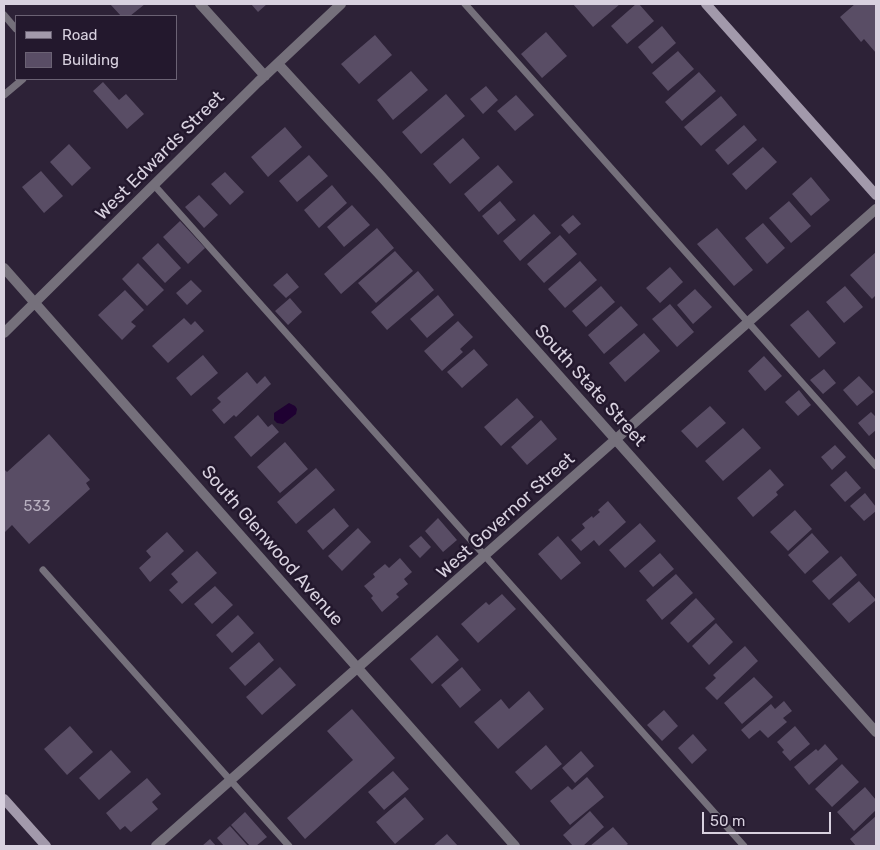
<!DOCTYPE html>
<style>
body{margin:0}
#map{position:relative;width:880px;height:850px;overflow:hidden;background:#2d2237;font-family:Rubik,sans-serif}
canvas{display:block}
.frame{position:absolute;inset:0;border:5px solid #d8d1df;pointer-events:none}
.legend{position:absolute;left:15px;top:15px;width:162px;height:65px;box-sizing:border-box;background:#23182d;border:1px solid #6b6274;margin:0;padding:6px 9px;list-style:none;font-size:15px;color:#d8d1df}
.legend li{display:flex;align-items:center;gap:10px;height:25px}
.legend b{width:25px;border:1px solid #6b6274}
.scale{position:absolute;left:702px;top:812px;width:129px;height:22px;box-sizing:border-box;border:2px solid #d8d1df;border-top:0;padding-left:6px;font-size:15px;line-height:18px;white-space:nowrap;color:#d8d1df;-webkit-text-stroke:4px #23182d;paint-order:stroke}
</style>
<div id="map">
<canvas width="880" height="850"></canvas>
<div class="frame"></div>
<ul class="legend">
<li><b style="height:6px;background:#a299ab"></b>Road</li>
<li><b style="height:14px;background:#594d65"></b>Building</li>
</ul>
<div class="scale">50 m</div>
</div>
<script>
const ctx = document.querySelector('canvas').getContext('2d');
ctx.lineJoin = 'round';
function fillPath(path, color) { ctx.fillStyle = color; ctx.fill(path, 'evenodd'); }
const poly = rows => new Path2D(rows.map(r => 'M' + r).join(''));
function trace(path, color, width, dash) { ctx.strokeStyle = color; ctx.lineWidth = width; ctx.lineCap = dash ? 'butt' : 'round'; ctx.setLineDash(dash || []); ctx.stroke(path); }
function drawText(font, color, halo, rows, align = 'center') {
  ctx.font = font + ' Rubik,sans-serif'; ctx.lineWidth = 5; ctx.setLineDash([]); ctx.textBaseline = 'middle'; ctx.strokeStyle = halo; ctx.fillStyle = color; for (const [text, x, y, turn = 0] of rows) {
    ctx.save(); ctx.translate(x, y); ctx.rotate((+turn || 0) * Math.PI / 180); ctx.textAlign = isNaN(turn) ? turn : align; if (halo) ctx.strokeText(text, 0, 0); ctx.fillText(text, 0, 0); ctx.restore();
  }
}
fillPath(poly([
 [289,403,295,406,297,409,296,414,283,424,277,423,274,420,274,413]
]), '#1f0132');
fillPath(poly([
 [110,4,145,4,130,16,121,16],
 [251,4,267,4,258,12],
 [573,4,620,4,593,27],
 [636,4,639,4,654,21,627,44,611,26],
 [855,4,876,4,876,53,864,39,861,42,840,17],
 [662,26,676,43,652,64,638,47],
 [546,32,567,56,542,78,521,54],
 [375,35,392,55,359,84,341,64],
 [678,51,694,69,668,91,652,73],
 [411,71,428,90,393,120,377,100],
 [699,72,716,91,682,121,665,102],
 [103,82,119,100,126,94,144,114,127,129,93,91],
 [486,86,498,100,483,114,470,99],
 [446,94,465,116,421,154,402,132],
 [516,95,534,115,515,131,497,111],
 [721,96,737,115,701,146,684,127],
 [744,125,757,140,728,165,715,150],
 [285,127,302,147,268,177,251,157],
 [463,138,480,158,450,184,433,164],
 [69,144,91,168,72,186,50,162],
 [763,147,777,162,746,190,732,174],
 [309,155,328,176,297,202,279,181],
 [498,165,513,182,479,212,464,194],
 [41,171,63,196,44,213,22,187],
 [225,172,244,192,230,205,211,184],
 [811,177,830,200,811,216,792,194],
 [332,185,347,203,319,228,304,210],
 [199,195,218,215,204,228,185,207],
 [500,201,516,220,498,235,482,216],
 [789,201,811,226,791,243,769,218],
 [352,205,370,225,344,247,327,227],
 [534,214,551,233,520,261,503,241],
 [573,215,581,224,569,234,561,225],
 [180,221,205,248,188,264,163,237],
 [763,223,785,248,767,264,745,238],
 [377,228,394,248,341,294,324,274],
 [717,228,753,270,734,286,697,244],
 [560,235,577,254,544,283,527,264],
 [158,243,181,268,165,283,142,258],
 [395,251,413,271,376,303,358,283],
 [876,252,876,295,872,299,850,275],
 [580,261,597,280,565,308,548,289],
 [138,263,164,290,147,306,122,279],
 [670,267,683,282,660,303,646,288],
 [418,271,434,290,387,330,371,312],
 [287,273,299,287,286,298,273,285],
 [191,280,202,291,187,305,176,293],
 [601,286,615,302,586,327,572,311],
 [845,286,863,307,844,323,826,302],
 [695,289,712,307,693,324,677,305],
 [125,290,144,310,131,322,136,326,122,340,98,315],
 [438,295,454,315,427,338,410,319],
 [290,298,302,312,288,325,275,311],
 [670,304,694,332,677,347,652,319],
 [621,306,638,325,604,354,588,335],
 [808,310,836,343,819,358,790,325],
 [184,318,191,325,195,321,204,331,168,363,152,346],
 [458,321,473,337,460,349,463,352,442,371,424,351],
 [644,333,660,351,625,382,609,363],
 [474,349,488,365,462,388,447,372],
 [203,355,218,373,191,396,176,378],
 [764,356,782,376,765,391,748,371],
 [824,369,836,383,823,394,810,380],
 [247,372,257,384,265,376,271,384,236,417,234,415,224,424,212,410,221,402,217,398],
 [859,376,874,392,857,406,843,390],
 [799,390,811,405,798,416,785,402],
 [517,398,534,417,501,446,484,427],
 [710,406,726,423,697,448,681,431],
 [871,412,876,417,876,430,869,436,858,423],
 [258,415,268,427,272,424,279,432,251,457,234,437],
 [541,420,557,439,527,465,511,447],
 [743,428,761,448,723,481,705,461],
 [49,434,90,480,86,483,90,489,29,544,12,525,4,533,4,469,7,472],
 [285,442,308,469,280,493,257,467],
 [835,445,846,457,832,470,821,457],
 [316,468,335,490,296,524,277,502],
 [770,469,784,485,776,492,778,495,753,517,737,498],
 [846,471,861,488,845,502,830,485],
 [865,493,876,507,876,511,864,521,850,506],
 [608,501,626,522,599,546,594,540,581,551,571,540,585,528,582,524,592,516,593,518,600,512,598,510],
 [334,508,349,526,323,550,307,531],
 [795,510,812,529,788,551,770,532],
 [438,518,457,540,443,552,425,531],
 [640,523,656,541,625,568,609,550],
 [358,528,371,542,342,571,328,556],
 [167,532,184,551,150,582,139,568,151,557,146,551],
 [812,533,829,552,805,574,788,555],
 [421,536,431,547,420,558,409,546],
 [558,536,581,563,561,580,538,554],
 [197,551,217,573,182,604,169,590,178,582,171,574],
 [660,553,674,569,653,587,639,571],
 [841,556,857,575,829,600,812,581],
 [400,558,412,572,404,579,408,584,396,594,399,597,382,612,371,598,373,596,364,586,375,577,373,574,385,564,389,568],
 [676,574,693,593,662,620,646,600],
 [859,581,876,600,849,623,832,604],
 [215,586,233,605,212,624,194,604],
 [502,594,516,609,478,643,461,624,486,602,489,605],
 [696,598,715,619,688,643,670,623],
 [238,615,254,633,232,653,216,635],
 [716,623,733,642,709,665,692,646],
 [437,635,459,660,432,684,410,659],
 [259,642,274,660,245,686,229,668],
 [745,646,758,661,717,700,705,688,716,678,713,675],
 [280,667,296,685,262,715,246,697],
 [462,667,481,690,460,708,441,685],
 [754,677,773,697,742,724,724,703],
 [529,691,544,709,498,749,474,722,501,699,509,709],
 [784,701,792,711,783,718,787,722,768,738,760,730,749,739,741,730,771,704,775,709],
 [352,709,395,758,305,839,287,818,353,760,327,731],
 [664,710,678,726,662,741,647,725],
 [70,726,93,752,67,775,44,749],
 [795,726,810,744,790,761,782,752,784,750,777,742],
 [693,734,707,750,692,764,678,748],
 [825,744,838,759,809,785,794,767,816,749,818,751],
 [546,745,562,764,531,790,515,772],
 [111,750,131,772,99,800,79,778],
 [581,751,594,766,575,783,562,768],
 [842,764,859,782,832,807,815,789],
 [393,771,409,789,384,810,368,792],
 [587,777,604,797,570,825,550,801,568,786,572,790],
 [147,778,161,794,152,802,158,809,131,832,125,826,120,830,106,813],
 [865,787,876,800,876,810,854,831,837,812],
 [405,797,424,819,395,844,376,822],
 [590,811,604,827,583,846,573,846,563,835],
 [245,812,267,837,256,846,250,846,231,825],
 [876,816,876,846,856,846,850,839],
 [230,826,248,846,224,846,217,838],
 [613,827,628,844,625,846,590,846],
 [447,834,458,846,433,846],
 [210,839,216,846,202,846]
]), '#594d65');
trace(poly([
 [465,4,876,466],
 [4,15,16,29],
 [4,95,23,79],
 [154,185,744,846],
 [43,570,289,846]
]), '#75707b', 7);
trace(poly([
 [200,4,265,76],
 [278,64,381,176,876,732],
 [4,268,515,846],
 [4,333,258,82,341,4],
 [156,846,876,209]
]), '#75707b', 10);
trace(poly([
 [706,4,876,195],
 [4,799,46,846]
]), '#a299ab', 10);
drawText('15px', '#b8b0c0', null, [
 ["533",37,507]
]);
drawText('18px', '#d8d1df', '#23182d', [
 ["West Edwards Street",160,156,-45],
 ["South State Street",590,386,48],
 ["West Governor Street",506,516,-42],
 ["South Glenwood Avenue",272,546,49]
]);
</script>
